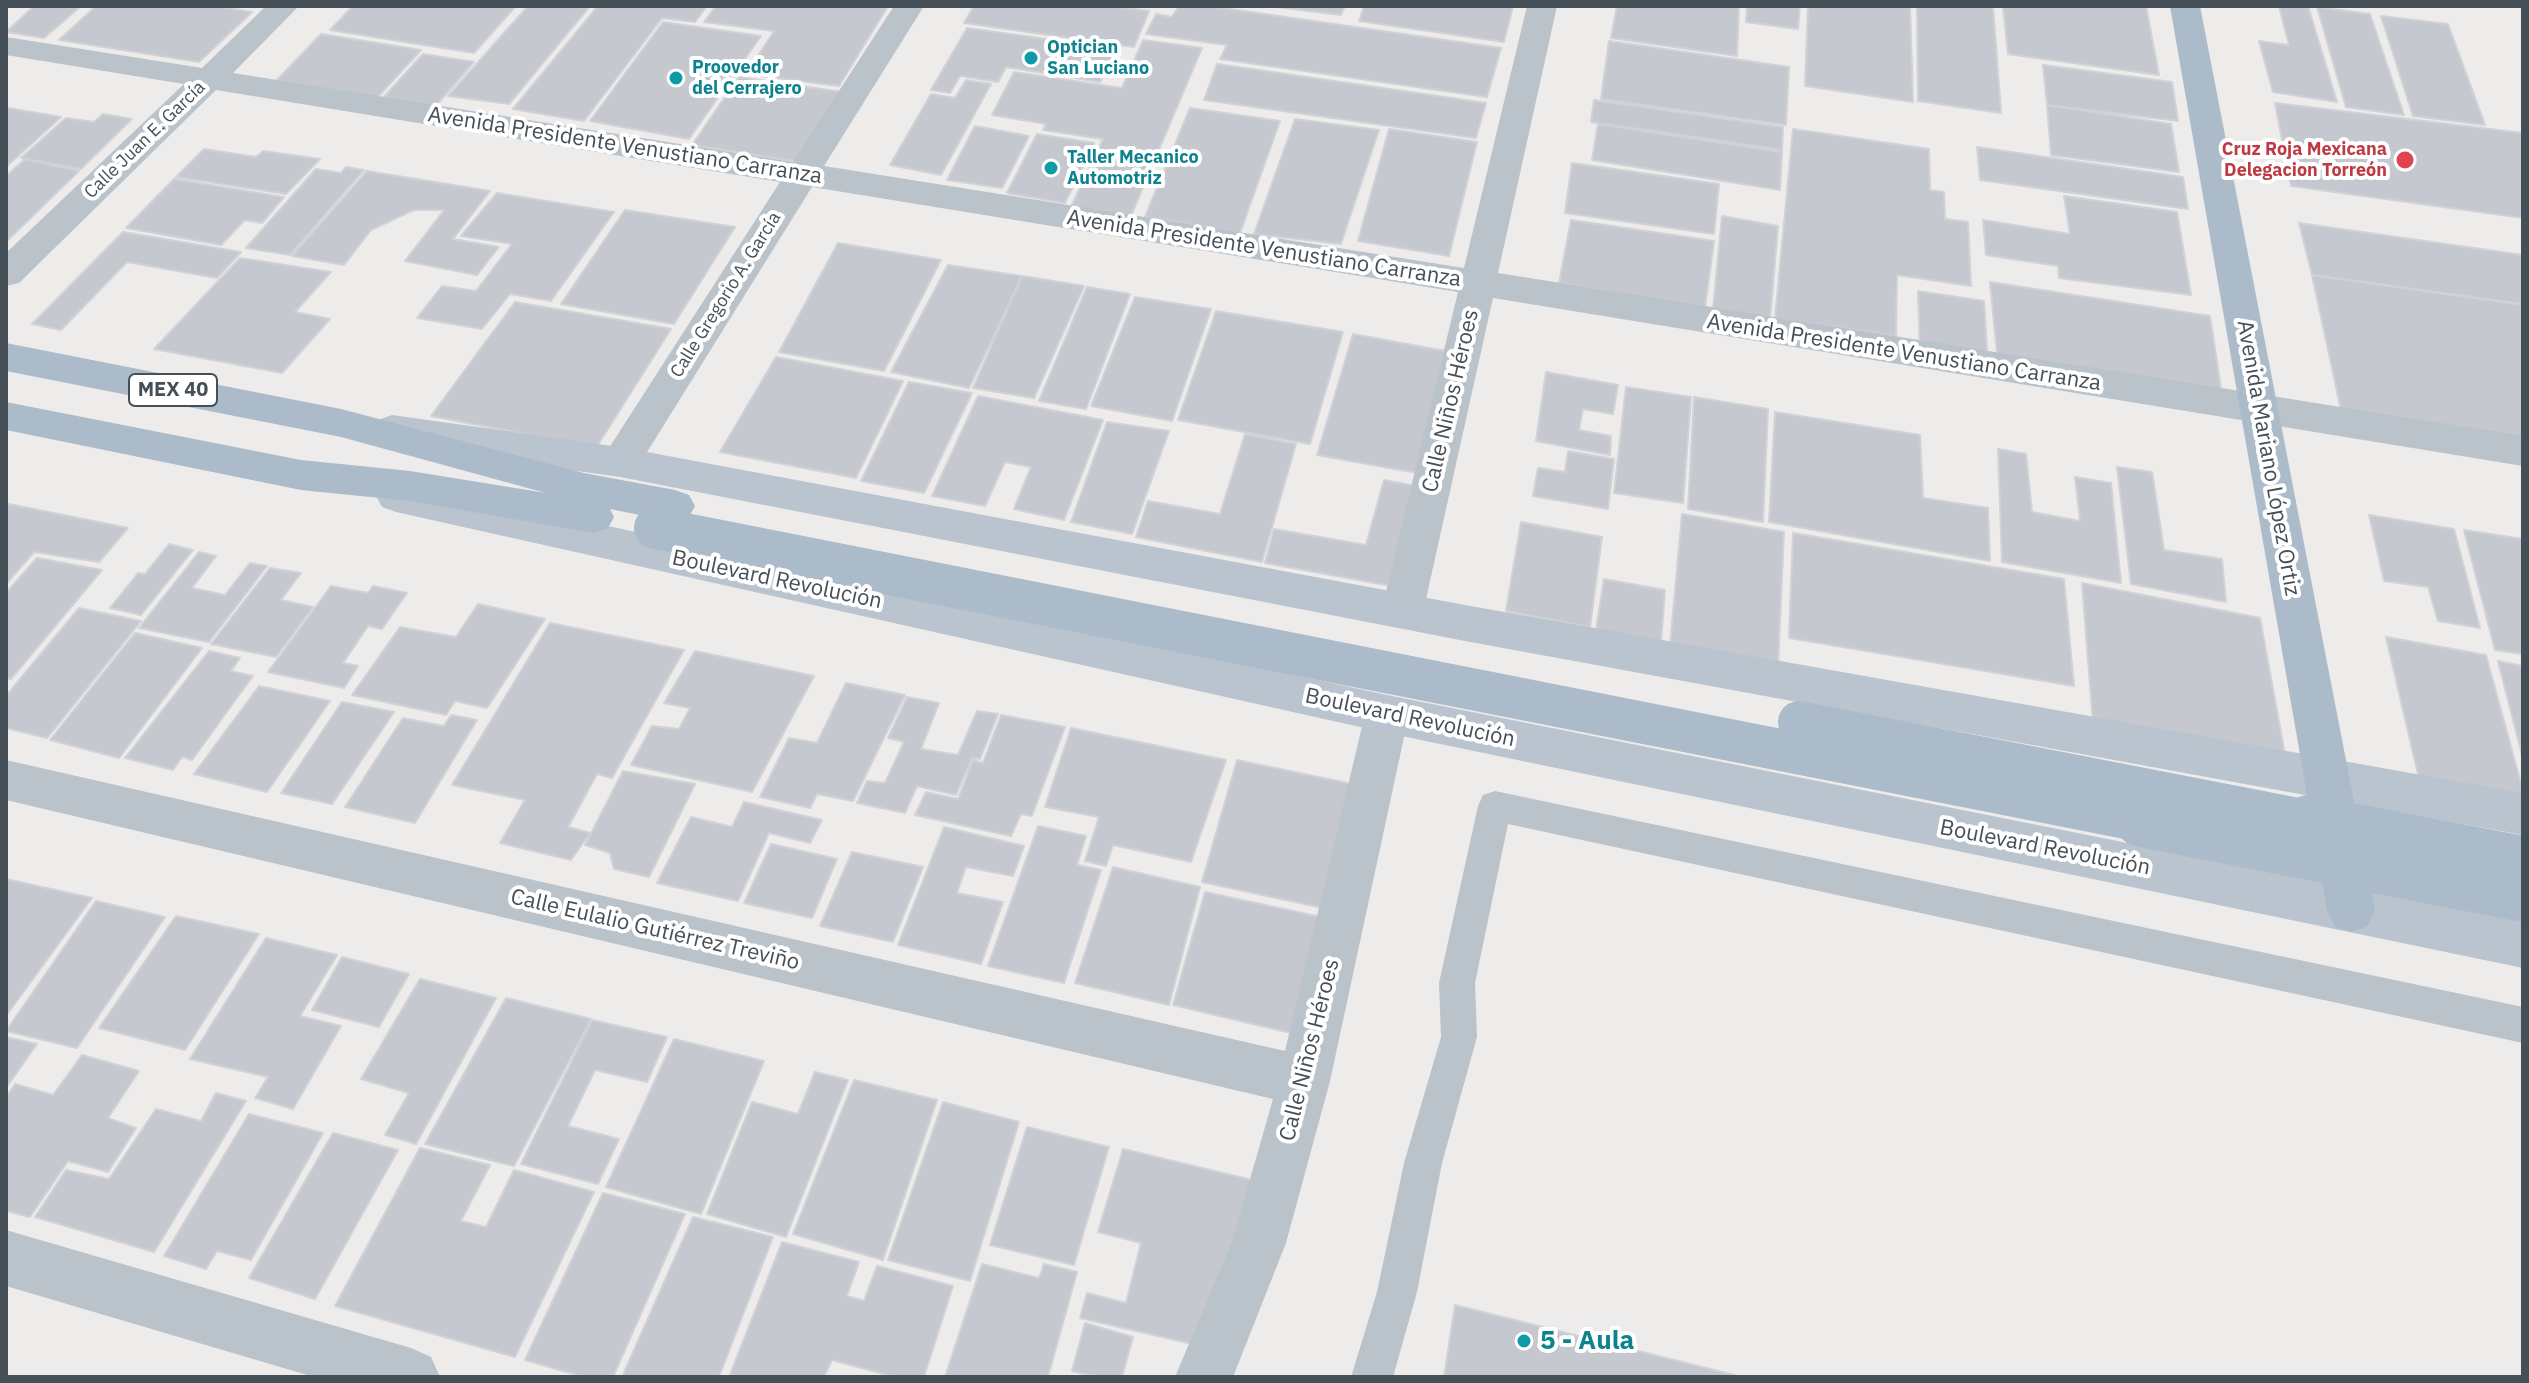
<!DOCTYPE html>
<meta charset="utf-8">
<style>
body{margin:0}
#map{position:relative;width:2529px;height:1383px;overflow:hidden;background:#eeebeb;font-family:"IBM Plex Sans",sans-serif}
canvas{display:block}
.frame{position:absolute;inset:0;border:8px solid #454f57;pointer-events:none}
</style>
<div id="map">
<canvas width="2529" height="1383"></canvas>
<div class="frame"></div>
</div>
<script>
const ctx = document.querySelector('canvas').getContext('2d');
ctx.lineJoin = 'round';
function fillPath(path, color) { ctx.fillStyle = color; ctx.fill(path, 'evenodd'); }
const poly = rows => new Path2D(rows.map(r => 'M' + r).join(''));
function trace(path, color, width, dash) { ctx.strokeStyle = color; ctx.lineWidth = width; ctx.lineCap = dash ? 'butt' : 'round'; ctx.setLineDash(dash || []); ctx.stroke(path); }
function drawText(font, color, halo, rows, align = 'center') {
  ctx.font = font + ' "IBM Plex Sans",sans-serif'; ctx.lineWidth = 8; ctx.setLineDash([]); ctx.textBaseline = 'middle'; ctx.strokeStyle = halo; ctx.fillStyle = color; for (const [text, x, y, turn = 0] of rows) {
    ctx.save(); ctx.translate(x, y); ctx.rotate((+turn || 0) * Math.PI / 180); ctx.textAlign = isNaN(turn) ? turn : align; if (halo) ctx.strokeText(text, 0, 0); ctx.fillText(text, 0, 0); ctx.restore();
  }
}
const building = poly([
 [34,6,81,6,44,38,6,32,34,6],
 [96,6,215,6,252,12,199,62,59,40,96,6],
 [353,6,516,6,474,53,330,30,353,6],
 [528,6,590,6,509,104,448,96,528,6],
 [598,6,707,6,695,22,662,18,584,121,513,109,598,6],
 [716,6,888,6,839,86,746,74,774,31,704,22,716,6],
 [974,6,1113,6,1149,11,1134,47,964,23,974,6],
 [1179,6,1209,6,1501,48,1487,97,1220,59,1227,45,1146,34,1156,14,1172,17,1179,6],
 [1268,6,1345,6,1341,15,1268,6],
 [1364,6,1513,6,1504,42,1359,21,1364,6],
 [1617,6,1739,6,1737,56,1611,38,1617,6],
 [1747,6,1800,6,1798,29,1746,22,1747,6],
 [1808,6,1910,6,1913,102,1805,86,1808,6],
 [1917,6,1993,6,2001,113,1918,101,1917,6],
 [2003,6,2146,6,2159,75,2008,54,2003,6],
 [2279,6,2308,6,2337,102,2273,92,2259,41,2289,45,2279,6],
 [2317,7,2370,14,2404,115,2346,107,2317,7],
 [2381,16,2448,24,2485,125,2413,116,2381,16],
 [663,22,761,36,689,139,590,121,663,22],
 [967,28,1117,49,1100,82,1006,67,998,82,960,76,950,93,931,90,967,28],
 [321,34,421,50,375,100,274,83,321,34],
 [1143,40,1202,48,1130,218,1070,209,1103,139,1043,130,1046,124,992,115,1014,72,1122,88,1143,40],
 [1609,41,1789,67,1786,125,1601,99,1609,41],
 [423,54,474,62,433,109,381,100,423,54],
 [1217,64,1486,103,1476,138,1204,100,1217,64],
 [2043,65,2172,82,2178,121,2047,105,2043,65],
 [739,77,849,93,806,163,692,145,739,77],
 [966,80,991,84,941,175,890,165,931,94,955,98,966,80],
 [1594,100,1783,127,1782,150,1591,122,1594,100],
 [2275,103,2523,133,2523,218,2291,186,2275,103],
 [2047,105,2171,124,2179,172,2051,155,2047,105],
 [8,108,61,117,6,167,6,110,8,108],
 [1190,108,1280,121,1240,233,1145,217,1190,108],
 [103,114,132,119,81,169,21,158,66,118,94,122,103,114],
 [1295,119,1379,130,1341,244,1254,234,1295,119],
 [1598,124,1782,152,1780,190,1592,160,1598,124],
 [975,126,1029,136,1002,188,947,180,975,126],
 [1389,129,1477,142,1449,256,1358,241,1389,129],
 [1793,129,1929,149,1930,190,1944,192,1945,219,1968,222,1971,286,1897,275,1896,336,1775,318,1793,129],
 [1037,134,1094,143,1065,203,1007,193,1037,134],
 [1977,147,2183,177,2188,209,1980,180,1977,147],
 [204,149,256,157,263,151,320,159,286,194,176,177,204,149],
 [25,159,79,171,6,242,6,176,25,159],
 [1572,163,1719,184,1714,234,1565,213,1572,163],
 [346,167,364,170,290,255,246,248,316,169,341,173,346,167],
 [367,171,490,191,453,239,499,247,477,275,405,261,444,210,414,210,371,230,344,265,292,256,367,171],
 [174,179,284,197,262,223,245,220,221,245,126,228,174,179],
 [497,193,614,212,551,301,510,294,482,329,417,318,442,286,476,291,512,244,461,236,497,193],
 [2064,196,2177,212,2191,295,2059,278,2058,266,1986,255,1983,220,2070,234,2064,196],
 [625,210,735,227,674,324,561,304,625,210],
 [1722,216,1778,226,1770,320,1713,309,1722,216],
 [1571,220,1714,241,1705,308,1559,283,1571,220],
 [2299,223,2523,255,2523,304,2312,275,2299,223],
 [123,232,241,252,217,278,127,262,61,330,32,324,123,232],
 [838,243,941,260,884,371,779,352,838,243],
 [240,258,331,272,295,312,330,319,282,373,154,349,240,258],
 [948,265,1022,276,969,388,891,372,948,265],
 [2312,275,2523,305,2523,442,2342,415,2312,275],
 [1022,276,1084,286,1034,398,973,388,1022,276],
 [1990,282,2210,316,2223,402,1998,364,1990,282],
 [1087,287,1130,294,1086,409,1039,401,1087,287],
 [1918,291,1984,301,1988,364,1920,352,1918,291],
 [1135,297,1211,309,1172,421,1091,406,1135,297],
 [515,302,671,329,596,448,431,416,515,302],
 [1216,311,1343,332,1310,444,1178,420,1216,311],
 [1353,334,1445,351,1417,473,1317,455,1353,334],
 [776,357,903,381,856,478,720,452,776,357],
 [1546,372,1618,385,1613,414,1583,409,1579,430,1611,436,1610,455,1536,441,1546,372],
 [909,382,972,393,924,493,861,481,909,382],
 [1626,387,1691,397,1683,503,1614,493,1626,387],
 [978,396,1103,420,1064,520,1014,509,1031,467,1005,462,985,506,932,496,978,396],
 [1694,397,1768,409,1763,522,1688,509,1694,397],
 [1775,412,1920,435,1923,498,1988,508,1990,561,1769,522,1775,412],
 [1107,422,1169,431,1132,534,1071,522,1107,422],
 [1245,434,1296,444,1262,562,1136,537,1148,501,1220,514,1245,434],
 [1998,449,2026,454,2032,512,2080,521,2075,477,2111,483,2121,583,2002,562,1998,449],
 [1568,451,1614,459,1608,509,1533,496,1538,468,1565,472,1568,451],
 [2117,467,2152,472,2164,550,2222,559,2226,602,2131,584,2117,467],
 [1384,480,1421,487,1397,587,1265,563,1274,529,1366,545,1384,480],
 [9,504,128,528,99,562,34,552,6,584,6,508,9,504],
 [1682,514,1784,532,1778,665,1670,645,1682,514],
 [2369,515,2454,529,2480,628,2438,621,2428,587,2384,581,2369,515],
 [1521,522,1602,537,1590,627,1506,611,1521,522],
 [2464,530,2523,539,2523,654,2495,650,2464,530],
 [1793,533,2064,579,2074,686,1789,638,1793,533],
 [169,544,193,550,141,615,110,608,138,573,145,574,169,544],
 [199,552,216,556,192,588,225,595,250,563,267,566,209,642,139,628,199,552],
 [37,558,102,570,11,679,6,678,6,593,37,558],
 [270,568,301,573,281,600,313,607,276,657,211,644,270,568],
 [1604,579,1665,590,1661,643,1596,630,1604,579],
 [2082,583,2260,618,2286,760,2093,724,2082,583],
 [331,586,368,593,373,586,407,593,382,629,368,626,343,663,358,666,344,688,268,672,331,586],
 [478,604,545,619,487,708,455,701,446,715,352,695,400,627,456,637,478,604],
 [79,608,141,621,47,738,6,728,6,696,79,608],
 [550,623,684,650,612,778,597,774,568,827,590,833,571,860,500,843,525,800,452,785,550,623],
 [135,633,202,648,119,758,50,740,135,633],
 [2386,637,2486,655,2523,791,2523,802,2420,783,2386,637],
 [209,651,240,658,231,671,253,676,192,760,182,757,173,770,125,758,209,651],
 [695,651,814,676,752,792,631,765,652,726,679,729,690,708,664,703,695,651],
 [2498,661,2523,666,2523,759,2498,661],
 [846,683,905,695,853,801,817,794,810,808,760,797,789,738,817,743,846,683],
 [259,686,330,701,267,792,194,774,259,686],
 [907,697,939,703,921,749,958,755,977,711,998,714,980,759,972,758,956,795,917,786,905,813,857,803,867,781,885,783,904,742,888,738,907,697],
 [342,702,394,712,332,804,281,793,342,702],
 [451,715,477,720,415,823,345,807,403,718,444,726,451,715],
 [1001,715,1065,727,1032,816,1021,814,1011,836,915,815,926,792,958,799,973,760,983,763,1001,715],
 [1071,728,1226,760,1191,862,1113,845,1106,866,1085,861,1099,817,1045,807,1071,728],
 [1237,760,1352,784,1323,908,1202,882,1237,760],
 [623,771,695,784,649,877,614,869,610,853,585,845,623,771],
 [744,802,822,820,810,843,769,833,738,901,657,883,691,817,732,827,744,802],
 [1038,826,1086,836,1077,865,1101,870,1064,983,988,966,1038,826],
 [944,827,1024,846,1013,876,966,867,957,893,1003,902,981,964,898,945,944,827],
 [771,844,837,859,812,918,744,903,771,844],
 [852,852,923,867,893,942,820,926,852,852],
 [1113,867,1200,887,1169,1005,1075,983,1113,867],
 [6,879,92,898,6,1016,6,879],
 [1205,892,1321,917,1295,1034,1173,1005,1205,892],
 [96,901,165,917,77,1048,6,1031,96,901],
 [176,916,259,934,185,1050,99,1028,176,916],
 [266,938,337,955,300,1016,341,1026,293,1109,255,1098,268,1077,190,1059,266,938],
 [342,957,409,974,379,1027,312,1010,342,957],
 [420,979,496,998,416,1144,385,1135,409,1093,361,1079,420,979],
 [506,998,591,1019,514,1166,425,1144,506,998],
 [592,1020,667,1037,647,1082,595,1070,568,1126,619,1139,598,1184,521,1164,592,1020],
 [6,1037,37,1044,6,1088,6,1037],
 [674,1039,764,1061,701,1214,606,1187,674,1039],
 [82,1055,139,1071,108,1118,136,1128,108,1172,68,1161,30,1217,6,1211,6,1097,15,1084,53,1095,82,1055],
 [815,1072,848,1080,786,1237,707,1214,752,1102,798,1114,815,1072],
 [854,1080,937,1100,883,1260,793,1234,854,1080],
 [216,1093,246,1101,154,1252,35,1217,66,1170,109,1179,156,1109,201,1121,216,1093],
 [943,1102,1019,1122,970,1281,888,1260,943,1102],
 [249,1114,323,1133,251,1260,217,1251,206,1269,164,1256,249,1114],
 [1027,1127,1109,1147,1074,1265,990,1245,1027,1127],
 [333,1133,398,1150,315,1299,249,1278,333,1133],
 [420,1148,490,1165,461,1221,486,1227,514,1170,594,1192,515,1357,335,1306,420,1148],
 [1123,1149,1252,1180,1214,1349,1080,1318,1087,1293,1126,1303,1141,1243,1098,1232,1123,1149],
 [603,1193,685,1214,613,1377,584,1377,525,1360,603,1193],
 [693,1217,773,1237,719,1377,622,1377,693,1217],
 [782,1242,859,1262,847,1296,864,1301,877,1266,953,1286,924,1377,895,1377,832,1360,824,1377,729,1377,782,1242],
 [982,1264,1039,1278,1044,1264,1077,1272,1048,1377,945,1377,982,1264],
 [1455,1305,1742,1377,1444,1377,1455,1305],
 [1085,1323,1133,1337,1122,1377,1098,1377,1072,1371,1085,1323]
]);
fillPath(building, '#c5c8ce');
trace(building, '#d0d2d7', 2);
fillPath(poly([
 [1495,791,2523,1007,2523,1043,1508,824,1475,983,1477,1037,1442,1163,1417,1292,1393,1377,1351,1377,1377,1292,1404,1163,1441,1037,1439,983,1478,806,1483,795,1495,791]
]), '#bac3ca');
fillPath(poly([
 [266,6,299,6,233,73,793,162,894,6,924,6,824,166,1464,268,1527,6,1557,6,1498,273,2523,436,2523,466,1493,298,1424,608,1418,620,1403,625,1388,620,1382,608,1458,292,812,187,634,473,620,477,606,473,600,462,780,182,216,90,19,283,6,286,6,253,184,84,6,55,6,37,202,68,266,6],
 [1387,695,1403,701,1409,714,1330,1081,1286,1243,1233,1377,1175,1377,1232,1242,1273,1099,6,800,6,760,1285,1051,1365,714,1371,701,1387,695],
 [6,1230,411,1348,431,1357,440,1377,314,1377,6,1286,6,1230]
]), '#bac3ca');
fillPath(poly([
 [392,415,620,447,1465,605,2523,793,2523,835,1465,641,620,477,392,445,378,440,373,430,378,420,392,415],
 [396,480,1387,695,2523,922,2523,968,1387,733,396,512,382,507,376,496,382,485,396,480]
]), '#bac4cf');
fillPath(poly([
 [2170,6,2200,6,2375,910,2368,926,2351,932,2334,926,2327,910,2170,6],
 [6,343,341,409,584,473,675,490,689,495,695,506,689,517,675,522,610,509,614,517,608,528,594,533,410,501,301,490,6,430,6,402,301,460,410,471,546,493,341,437,6,371,6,343]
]), '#acbbc9');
trace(poly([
 [655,528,2151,823],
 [1799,722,2319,823]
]), '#acbbc9', 42);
trace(poly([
 [2141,821,2523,896],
 [2309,821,2523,862]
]), '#acbbc9', 52);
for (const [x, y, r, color] of [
 [1031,58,8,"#0f9aa8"],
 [676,78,8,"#0f9aa8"],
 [2405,160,10,"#e0444e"],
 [1051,168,8,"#0f9aa8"],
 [1524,1341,8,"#0f9aa8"]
]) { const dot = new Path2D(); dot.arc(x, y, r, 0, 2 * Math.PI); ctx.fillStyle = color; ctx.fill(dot); trace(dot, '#fff', 3); }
drawText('bold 18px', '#0d838f', '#fff', [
 ["Optician",1047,48],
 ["San Luciano",1047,69],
 ["Proovedor",692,68],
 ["del Cerrajero",692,89],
 ["Taller Mecanico",1067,158],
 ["Automotriz",1067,179]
], 'left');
drawText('18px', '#454f57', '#fff', [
 ["Calle Juan E. García",145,140,-44],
 ["Calle Gregorio A. García",726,295,-58]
]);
drawText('bold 18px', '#be3a42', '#fff', [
 ["Cruz Roja Mexicana",2387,150],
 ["Delegacion Torreón",2387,171]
], 'right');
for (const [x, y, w] of [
 [173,390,88]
]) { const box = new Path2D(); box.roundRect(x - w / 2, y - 16, w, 32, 6); ctx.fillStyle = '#fff'; ctx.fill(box); trace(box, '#454f57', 2); }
drawText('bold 20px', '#454f57', null, [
 ["MEX 40",173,390]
]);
drawText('22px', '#454f57', '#fff', [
 ["Avenida Presidente Venustiano Carranza",625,146,9],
 ["Avenida Presidente Venustiano Carranza",1264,249,9],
 ["Avenida Presidente Venustiano Carranza",1904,353,9],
 ["Calle Niños Héroes",1451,401,-77],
 ["Avenida Mariano López Ortiz",2268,458,80],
 ["Boulevard Revolución",777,580,12],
 ["Boulevard Revolución",1410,718,12],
 ["Boulevard Revolución",2045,848,11],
 ["Calle Eulalio Gutiérrez Treviño",655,930,13],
 ["Calle Niños Héroes",1310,1050,-76]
]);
drawText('bold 26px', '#0d838f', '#fff', [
 ["5 - Aula",1540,1341]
], 'left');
</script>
